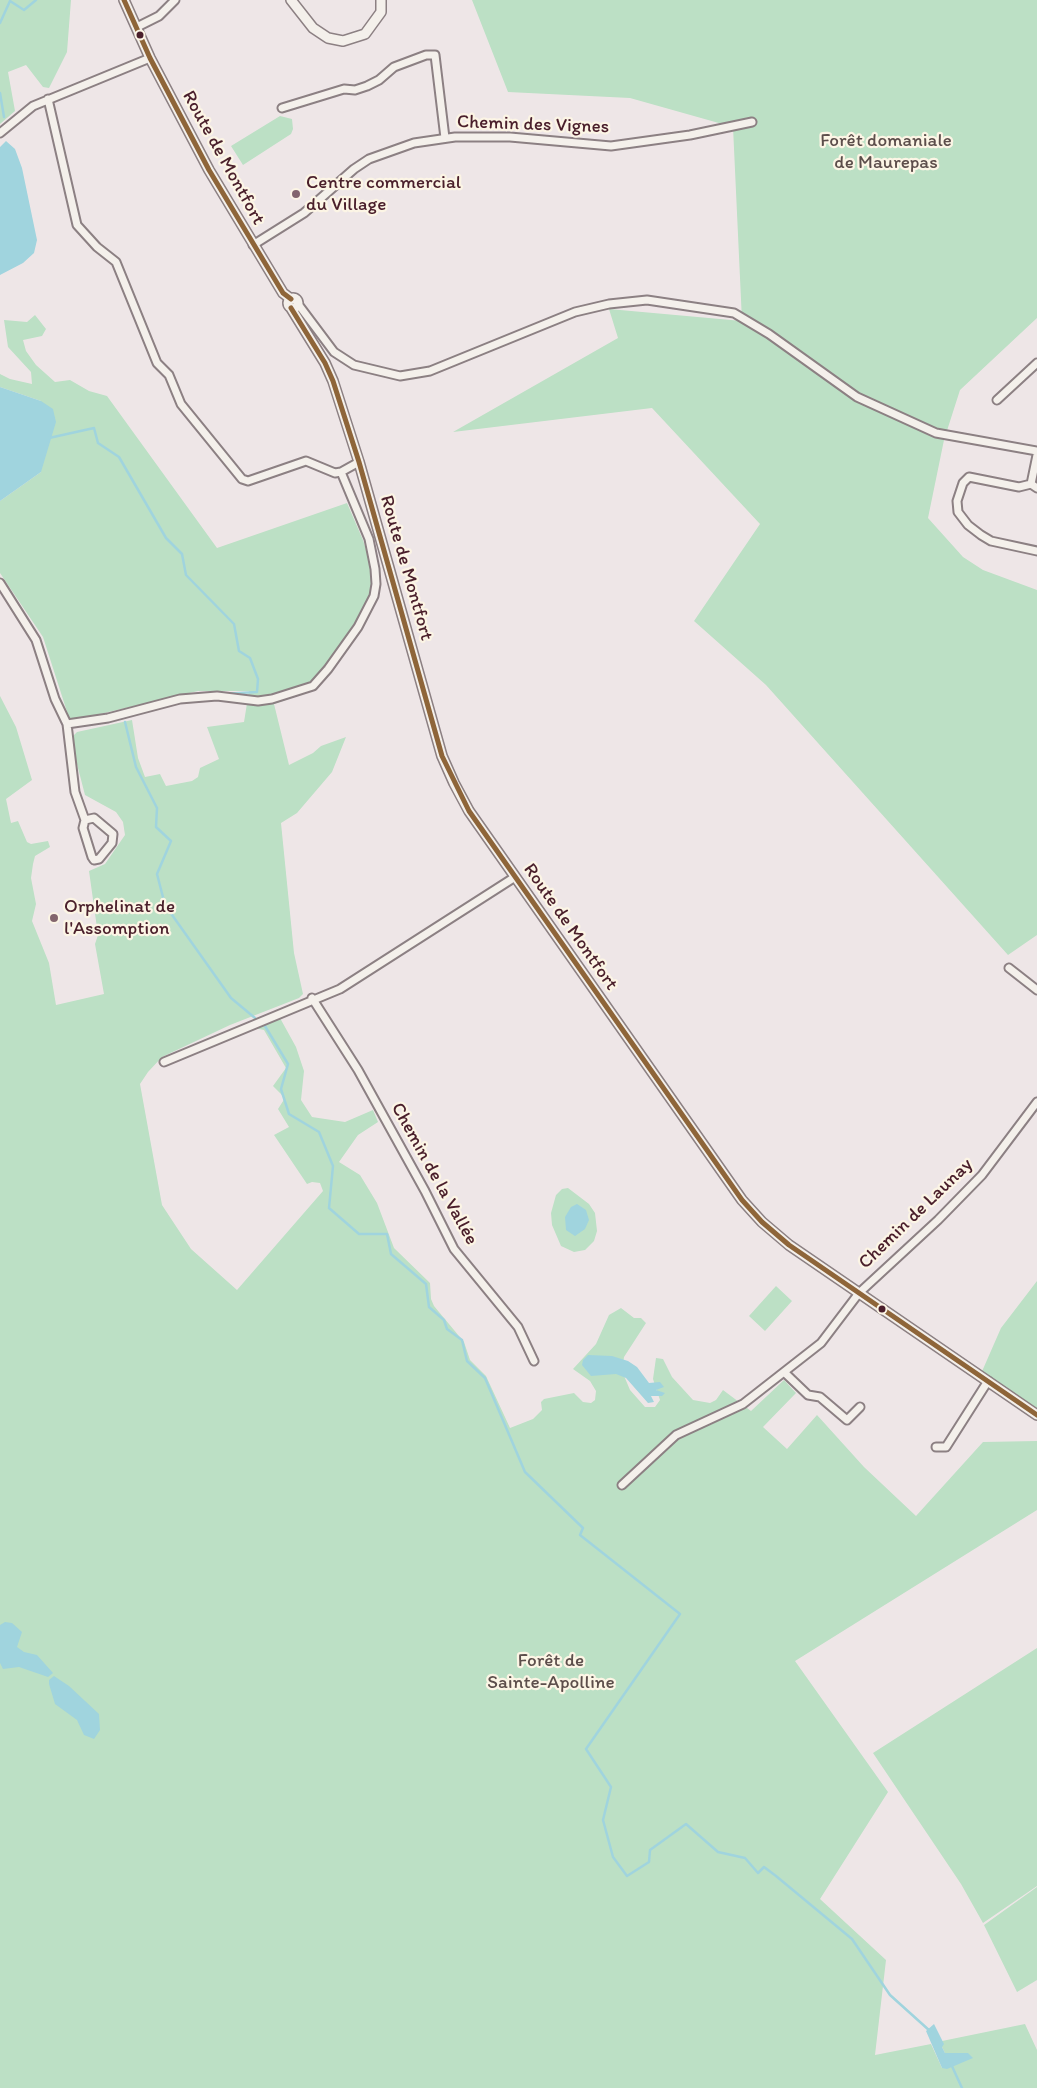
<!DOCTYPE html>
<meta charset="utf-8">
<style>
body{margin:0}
canvas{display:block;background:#eee6e7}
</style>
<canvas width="1037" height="2088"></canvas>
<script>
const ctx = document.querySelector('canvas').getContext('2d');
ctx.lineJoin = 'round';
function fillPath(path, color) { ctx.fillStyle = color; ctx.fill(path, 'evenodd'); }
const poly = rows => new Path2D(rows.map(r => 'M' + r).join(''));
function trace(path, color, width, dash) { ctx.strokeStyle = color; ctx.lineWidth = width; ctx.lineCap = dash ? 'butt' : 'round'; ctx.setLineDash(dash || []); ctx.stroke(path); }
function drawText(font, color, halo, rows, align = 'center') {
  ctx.font = font + ' Itim,sans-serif'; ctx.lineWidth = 4.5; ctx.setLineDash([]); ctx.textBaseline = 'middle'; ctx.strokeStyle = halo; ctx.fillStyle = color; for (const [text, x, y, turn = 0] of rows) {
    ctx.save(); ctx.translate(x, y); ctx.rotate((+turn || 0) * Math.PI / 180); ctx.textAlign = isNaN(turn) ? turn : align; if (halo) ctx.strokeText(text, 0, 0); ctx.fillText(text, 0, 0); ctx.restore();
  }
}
fillPath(poly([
 [0,0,71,0,67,52,49,88,43,87,26,65,8,72,15,111,0,124],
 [472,0,1037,0,1037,318,960,390,944,440,928,518,963,557,983,570,1037,590,1037,935,1008,955,766,685,694,621,760,524,652,408,453,432,618,338,609,309,742,321,733,127,630,98,508,92],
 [280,116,292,119,293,129,291,134,243,165,231,146],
 [35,315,46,329,42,336,23,340,26,351,36,365,55,382,70,380,89,391,107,396,217,548,347,503,363,540,377,585,315,690,274,704,289,765,313,753,321,746,346,737,332,772,297,813,281,823,294,953,303,994,299,998,230,1025,162,1057,148,1072,140,1084,162,1205,191,1249,237,1290,323,1191,320,1183,312,1182,307,1184,274,1135,289,1127,278,1109,285,1098,273,1086,286,1068,264,1030,254,1028,280,1018,296,1047,304,1071,301,1100,312,1117,345,1122,373,1110,378,1122,358,1135,339,1162,360,1175,377,1203,394,1248,430,1283,431,1299,434,1306,464,1342,470,1360,486,1376,510,1428,533,1419,542,1410,541,1402,544,1399,574,1393,583,1402,591,1403,595,1400,596,1391,590,1381,573,1369,596,1344,609,1315,621,1308,634,1318,641,1318,646,1323,624,1357,622,1371,630,1390,645,1407,655,1407,660,1400,653,1379,656,1358,663,1359,672,1377,693,1400,710,1403,716,1400,723,1390,751,1411,784,1380,796,1393,763,1427,787,1449,817,1415,864,1467,916,1516,983,1442,1037,1441,1037,1510,795,1661,888,1792,820,1899,886,1960,875,2055,931,2044,942,2068,968,2053,945,2053,942,2047,942,2041,1025,2024,1037,2050,1037,2088,0,2088,0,696,16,727,32,780,6,799,11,823,18,821,27,842,31,844,48,841,50,847,35,856,33,864,31,878,36,904,32,921,49,963,56,1005,104,994,95,944,98,935,89,871,105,864,125,835,123,822,116,812,85,795,71,741,74,735,77,732,132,720,138,758,145,777,160,774,166,786,192,781,198,777,200,768,219,759,207,727,244,722,249,691,198,691,70,721,43,637,0,573,0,501,41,472,41,401,0,387,0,374,10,379,32,384,31,372,8,347,4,320,27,322],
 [568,1188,589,1204,595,1213,597,1231,594,1241,585,1250,574,1252,561,1246,552,1225,551,1213,556,1195,562,1189],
 [1037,1281,1037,1413,980,1376,1001,1328],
 [776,1286,792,1301,765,1331,749,1316],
 [1037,1648,1037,1886,983,1923,961,1884,873,1753],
 [1037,1887,1037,1980,1017,1992,984,1925]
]), '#bce0c5');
fillPath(poly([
 [6,141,15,149,22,168,37,240,34,253,23,263,0,275,0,147],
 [0,387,41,401,53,409,56,422,41,472,0,501],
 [577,1204,586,1210,589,1220,585,1229,575,1236,566,1230,565,1217,571,1207],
 [588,1355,612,1356,628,1361,637,1367,649,1383,660,1382,664,1387,656,1390,665,1393,662,1396,651,1396,654,1402,648,1403,626,1378,616,1374,591,1376,582,1365,583,1360],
 [5,1622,12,1623,22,1632,17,1647,24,1652,37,1655,53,1673,48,1677,19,1667,3,1669,0,1663,0,1625],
 [54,1676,69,1686,99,1714,100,1730,94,1739,84,1735,77,1720,55,1704,49,1684,49,1680],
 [934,2024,944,2044,942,2047,945,2053,968,2053,973,2058,947,2069,942,2068,926,2031]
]), '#a0d4de');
trace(poly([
 [0,23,10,1,24,10,36,0],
 [0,93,4,117],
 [49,438,94,428,98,443,119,457,166,538,182,554,186,575,234,624,239,651,250,658,258,679,257,692,222,694],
 [185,696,197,694],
 [125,722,136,767,157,808,156,827,171,841,157,874,165,905,231,998,255,1018],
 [265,1026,288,1064,281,1089,289,1114,319,1132,333,1166,329,1208,359,1234,387,1234,391,1254,426,1284,429,1307,444,1320,447,1329,462,1340,467,1361,485,1378,525,1472,583,1528,580,1535,680,1614,586,1749,611,1787,603,1820,613,1857,627,1876,649,1862,650,1850,686,1824,718,1852,745,1858,758,1873,764,1867,776,1876,852,1939,890,1995,930,2031],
 [951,2064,962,2088]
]), '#a0d4de', 2.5);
const minor = poly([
 [137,27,159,16,175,0],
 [48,99,77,225,97,247,116,262,157,363,169,375,181,404,242,479,248,481,306,461,335,473,341,472,359,462],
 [282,108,344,89,355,90,367,86,379,80,394,67,426,55,435,55,445,138],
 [0,133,33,106,150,58],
 [253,245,304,213,354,169,369,159,414,143,455,137,510,137,611,146,690,135,752,122],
 [298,304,334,352,354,365,400,376,430,371,575,312,609,304,647,300,734,313,769,334,857,397,936,433,1037,451],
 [997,400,1037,363],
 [1031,484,1037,455],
 [1037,488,1031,484,1019,487,969,477,963,483,957,501,958,512,968,525,981,535,991,541,1037,551],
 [0,583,36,640,55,699,67,724,75,792,85,820,83,828,92,857,94,860,99,859,112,843,113,834,94,818,85,820],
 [67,724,108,718,180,699,217,696,258,701,272,699,313,686,328,669,358,627,374,596,376,584,375,569,369,539,341,472],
 [1009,968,1037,990],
 [312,998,358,1070,425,1191,454,1249,518,1327,534,1361],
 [164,1062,340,989,515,877],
 [784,1372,808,1395,820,1397,847,1420,860,1407],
 [936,1447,946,1447,988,1381],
 [622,1485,676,1435,743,1404,821,1343,859,1293,938,1220,982,1175,1037,1102]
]);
const tertiary = poly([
 [124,0,150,58,209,170,283,293,291,299],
 [291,0,313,28,328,38,343,41,365,34,381,12,381,0],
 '288 303a5 5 0 1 1 10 0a5 5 0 1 1-10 0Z',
 [291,308,325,363,333,381,359,462,442,756,454,783,469,811,742,1200,762,1222,789,1245,1037,1415]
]);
trace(minor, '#8c8083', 11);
trace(tertiary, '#8c8083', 12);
trace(minor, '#f4f0eb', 7);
trace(tertiary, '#f4f0eb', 9);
trace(poly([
 [124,0,150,58,209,170,283,293,291,299],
 [291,308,325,363,333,381,359,462,442,756,469,811,742,1200,762,1222,789,1245,1037,1415]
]), '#8e6539', 5);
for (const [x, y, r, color] of [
 [140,35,4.5,"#4a1f2b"],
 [296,194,5,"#83656d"],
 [54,918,5,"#83656d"],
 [882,1309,4.5,"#4a1f2b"]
]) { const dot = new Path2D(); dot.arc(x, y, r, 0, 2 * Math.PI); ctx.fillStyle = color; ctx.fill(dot); trace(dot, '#fcf5e5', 2); }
drawText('19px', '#4a1f2b', '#fcf5e5', [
 ["Chemin des Vignes",533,125,2],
 ["Route de Montfort",223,158,61],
 ["Route de Montfort",406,568,74],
 ["Route de Montfort",570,927,55],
 ["Chemin de la Vallée",434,1174,61],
 ["Chemin de Launay",916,1214,-44]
]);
drawText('19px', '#5c4e4b', '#fcf5e5', [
 ["Forêt domaniale",886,141],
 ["de Maurepas",886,163],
 ["Forêt de",551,1661],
 ["Sainte-Apolline",551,1683]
]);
drawText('19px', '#4a1f2b', '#fcf5e5', [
 ["Centre commercial",306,183],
 ["du Village",306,205],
 ["Orphelinat de",64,907],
 ["l'Assomption",64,929]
], 'left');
</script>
